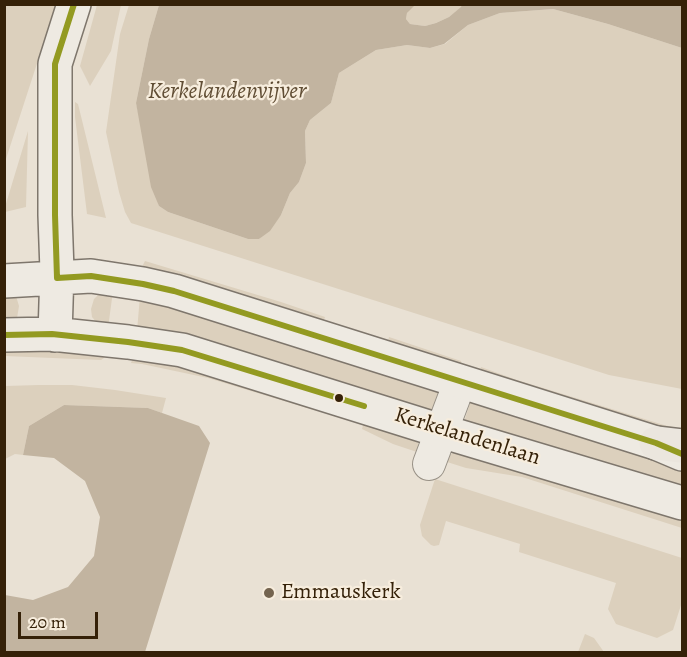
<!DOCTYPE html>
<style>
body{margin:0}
#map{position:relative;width:687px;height:657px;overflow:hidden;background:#e9e1d4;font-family:Alegreya,serif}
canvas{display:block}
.frame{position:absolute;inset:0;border:6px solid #352108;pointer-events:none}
.scale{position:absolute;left:18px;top:612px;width:80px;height:27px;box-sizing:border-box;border:3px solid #352108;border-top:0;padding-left:8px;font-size:18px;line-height:21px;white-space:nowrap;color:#352108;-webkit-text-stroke:4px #f7eddd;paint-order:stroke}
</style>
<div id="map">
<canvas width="687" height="657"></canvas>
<div class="frame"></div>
<div class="scale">20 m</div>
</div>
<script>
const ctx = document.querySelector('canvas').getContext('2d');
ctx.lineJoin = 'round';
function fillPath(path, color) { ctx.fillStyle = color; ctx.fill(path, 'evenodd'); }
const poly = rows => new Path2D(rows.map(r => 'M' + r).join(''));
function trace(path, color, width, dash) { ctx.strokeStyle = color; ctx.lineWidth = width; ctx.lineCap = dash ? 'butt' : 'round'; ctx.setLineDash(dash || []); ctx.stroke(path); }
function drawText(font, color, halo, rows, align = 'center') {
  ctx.font = font + ' Alegreya,serif'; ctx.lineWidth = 4.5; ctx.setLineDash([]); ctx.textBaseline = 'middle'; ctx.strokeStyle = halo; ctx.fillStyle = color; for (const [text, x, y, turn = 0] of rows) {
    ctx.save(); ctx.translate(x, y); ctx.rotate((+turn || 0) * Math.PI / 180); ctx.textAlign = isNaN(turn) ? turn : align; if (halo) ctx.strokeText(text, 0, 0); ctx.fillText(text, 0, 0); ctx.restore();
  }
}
fillPath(poly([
 [5,4,56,5,5,162,4,5],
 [97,5,121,5,111,51,90,86,80,66],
 [129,5,159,5,149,39,136,103,159,206,168,212,248,239,259,239,281,215,290,193,299,182,306,163,305,131,310,120,331,103,339,73,376,50,407,45,430,48,445,44,468,25,500,13,553,9,608,24,682,48,682,389,609,375,131,223,125,212,119,192,106,132,120,34],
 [413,5,462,5,462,7,449,17,436,23,425,26,410,24,406,19,407,13],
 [75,102,78,104,106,218,87,214,75,117],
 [28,131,26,207,5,212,5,207],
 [145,261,281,302,325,317,322,325,141,269],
 [103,290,113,291,108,328,97,323,92,317,91,309,94,299],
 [4,291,16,296,19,306,17,318,6,323,5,323],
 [140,296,440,390,433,411,137,331],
 [389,337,461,361,462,366,387,346],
 [36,346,106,354,104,358,101,360,5,356,5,348],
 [134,355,188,365,308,401,307,408,208,378,142,364,131,363],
 [481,367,517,380,664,425,682,429,682,438,479,374],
 [39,385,72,385,115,390,166,398,162,413,148,408,64,405,29,426,23,455,15,454,5,459,5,386],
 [472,397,682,465,682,489,463,425],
 [365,418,413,436,418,443,420,453,393,444,362,429],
 [465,450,682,520,682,528,522,477,466,468,444,461,446,458,454,452],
 [435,479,682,558,682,602,673,630,657,638,616,624,608,609,616,583,519,552,520,544,446,521,439,545,434,546,431,545,422,536,420,525],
 [585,634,594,638,604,652,578,652]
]), '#dcd0bd');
fillPath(poly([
 [159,5,415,5,407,13,406,19,410,24,425,26,436,23,449,17,461,7,462,5,682,5,682,48,608,24,553,9,500,13,468,25,444,44,430,48,407,45,376,50,339,73,331,103,310,120,305,131,306,163,299,182,290,193,281,215,270,231,259,239,248,239,168,212,159,206,151,187,136,103,149,39],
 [64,405,148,408,199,426,210,443,145,652,5,652,5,595,33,600,68,587,94,556,100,517,85,481,54,458,23,455,29,426]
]), '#c2b4a0');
const street = poly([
 [429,464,460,382]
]);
const secondary = poly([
 [4,281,91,276,143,284,174,291,656,443,682,454],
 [4,335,52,334,128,342,182,350,441,431,682,503],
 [55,335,57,271,55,215,55,64,74,4]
]);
const primary = poly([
 [656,443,682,446]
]);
trace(street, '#989186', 34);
trace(secondary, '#7e766c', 36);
trace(primary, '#7e766c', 36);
trace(street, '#eeeae2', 32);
trace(secondary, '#eeeae2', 33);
trace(primary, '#ebe6de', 33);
trace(poly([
 [74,4,55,64,55,215,57,278,91,276,143,284,174,291,656,443,682,454],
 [4,335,52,334,128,342,182,350,364,406]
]), '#939a21', 6);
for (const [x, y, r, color] of [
 [339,398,5,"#352108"],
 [269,593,6,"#74644f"]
]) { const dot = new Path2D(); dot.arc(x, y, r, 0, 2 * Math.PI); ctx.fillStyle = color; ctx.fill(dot); trace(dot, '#f7eddd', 2); }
drawText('22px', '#352108', '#f7eddd', [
 ["Kerkelandenlaan",467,437,17]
]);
drawText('22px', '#352108', '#f7eddd', [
 ["Emmauskerk",281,593]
], 'left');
drawText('italic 24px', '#614e35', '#f7eddd', [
 ["Kerkelandenvijver",227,92]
]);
</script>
